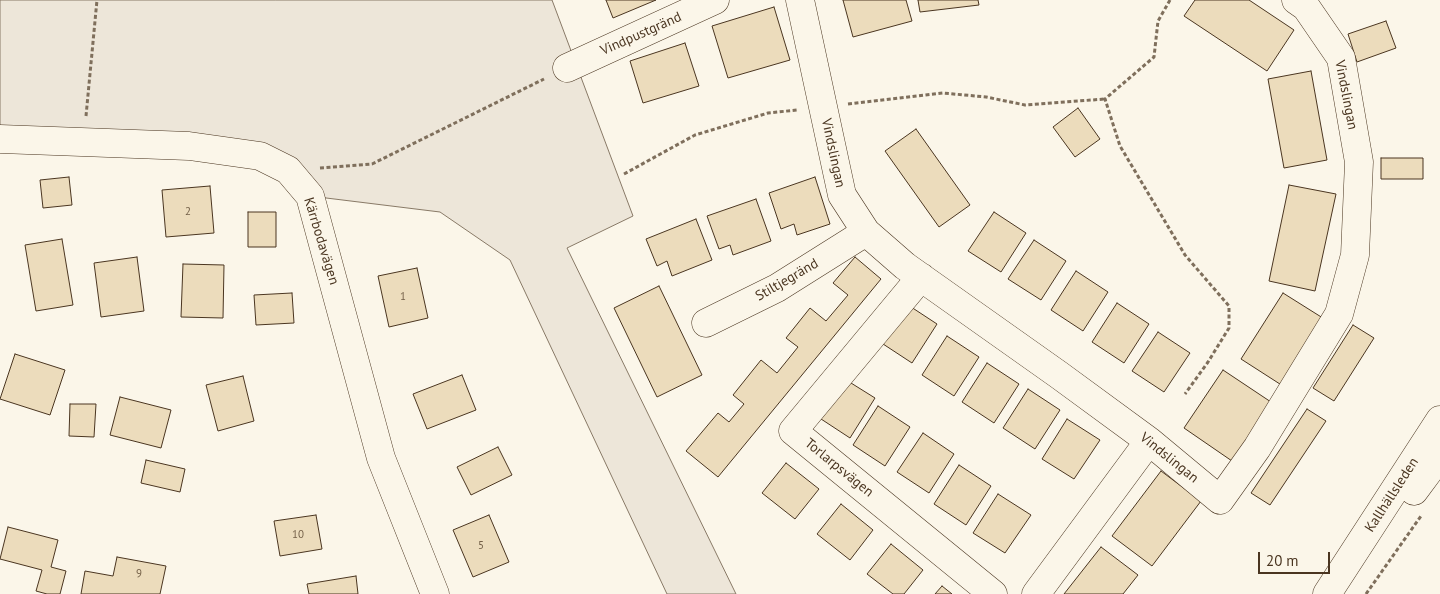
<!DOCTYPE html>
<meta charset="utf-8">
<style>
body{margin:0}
#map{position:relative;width:1440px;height:594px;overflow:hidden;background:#fbf6e9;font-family:"PT Sans",sans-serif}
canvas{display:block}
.scale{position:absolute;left:1258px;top:552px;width:72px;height:22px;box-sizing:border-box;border:2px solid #4a3520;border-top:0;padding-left:6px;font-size:15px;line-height:18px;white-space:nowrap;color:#4a3520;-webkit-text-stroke:4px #fbf6e9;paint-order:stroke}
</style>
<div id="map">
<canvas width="1440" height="594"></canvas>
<div class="scale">20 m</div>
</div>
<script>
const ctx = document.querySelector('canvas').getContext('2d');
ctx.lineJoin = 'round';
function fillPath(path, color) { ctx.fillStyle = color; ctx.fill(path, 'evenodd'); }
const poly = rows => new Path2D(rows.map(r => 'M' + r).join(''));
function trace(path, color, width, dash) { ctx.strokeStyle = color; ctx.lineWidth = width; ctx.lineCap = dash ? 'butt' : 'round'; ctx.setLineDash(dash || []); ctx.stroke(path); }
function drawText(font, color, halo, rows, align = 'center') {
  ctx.font = font + ' "PT Sans",sans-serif'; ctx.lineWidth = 4; ctx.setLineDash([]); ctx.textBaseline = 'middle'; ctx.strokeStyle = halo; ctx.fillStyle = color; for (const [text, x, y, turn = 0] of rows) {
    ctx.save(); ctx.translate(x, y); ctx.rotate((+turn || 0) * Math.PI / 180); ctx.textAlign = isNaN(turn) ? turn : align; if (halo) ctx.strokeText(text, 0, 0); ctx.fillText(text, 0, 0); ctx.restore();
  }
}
const green = poly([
 [0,0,552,0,633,216,567,248,736,594,667,594,510,260,440,212,310,196,288,170,0,139,0,0]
]);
fillPath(green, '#ede6d9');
trace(green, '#887966', 1);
const building = poly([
 [606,0,656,0,613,18,606,0],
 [843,0,906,0,912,21,853,37,843,0],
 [918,0,978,0,979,5,920,12,918,0],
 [1195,0,1249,0,1294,30,1267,71,1184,16,1195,0],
 [774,7,790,60,728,78,712,26,774,7],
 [1386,21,1396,48,1357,62,1348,34,1386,21],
 [685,43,699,86,643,103,630,61,685,43],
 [1311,71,1327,160,1284,168,1268,79,1311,71],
 [1078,108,1100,139,1075,157,1053,127,1078,108],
 [916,129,970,205,939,227,885,151,916,129],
 [1381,158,1423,158,1423,179,1381,179,1381,158],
 [69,177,72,205,43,208,40,180,69,177],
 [815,177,830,224,797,235,794,224,781,229,769,193,815,177],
 [1289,185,1336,194,1315,291,1269,281,1289,185],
 [210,186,214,233,166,237,162,190,210,186],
 [756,199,771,241,733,255,730,245,719,249,707,216,756,199],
 [248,212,276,212,276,247,248,247,248,212],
 [994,212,1026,233,1001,272,968,251,994,212],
 [696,219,712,260,672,276,667,261,657,266,646,239,696,219],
 [62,239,73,305,36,311,25,245,62,239],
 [1034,240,1066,261,1041,300,1008,279,1034,240],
 [137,257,144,311,101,317,94,263,137,257],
 [855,257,881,279,718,477,686,451,718,413,729,422,744,404,733,395,761,360,777,373,798,347,786,338,810,308,826,321,848,295,833,283,855,257],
 [183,264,224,265,223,318,181,317,183,264],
 [417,268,428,318,389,327,378,276,417,268],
 [1076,271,1108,292,1083,331,1051,310,1076,271],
 [659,286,702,375,657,397,614,308,659,286],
 [292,293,294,323,256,325,254,295,292,293],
 [1283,293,1326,320,1283,386,1241,359,1283,293],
 [905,303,937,324,912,363,880,342,905,303],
 [1117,303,1149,324,1124,363,1092,342,1117,303],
 [1353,325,1374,338,1334,401,1313,388,1353,325],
 [1158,332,1190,353,1164,392,1132,371,1158,332],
 [947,336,979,357,954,396,922,375,947,336],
 [15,354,65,370,50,415,0,399,15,354],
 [987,363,1019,384,994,423,962,402,987,363],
 [1223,370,1271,402,1232,461,1184,428,1223,370],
 [462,375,476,410,427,429,413,394,462,375],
 [243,376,254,421,218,431,206,385,243,376],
 [843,378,875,398,850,438,818,417,843,378],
 [1028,389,1060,410,1035,449,1003,428,1028,389],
 [120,397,171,410,161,448,110,435,120,397],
 [70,404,96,404,94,437,69,436,70,404],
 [878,406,910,427,885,466,853,445,878,406],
 [1307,409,1326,421,1270,505,1251,493,1307,409],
 [1067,419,1100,440,1074,479,1042,459,1067,419],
 [923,433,954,454,929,493,897,472,923,433],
 [498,447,512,475,471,495,457,467,498,447],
 [146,460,185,469,180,492,141,483,146,460],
 [786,463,819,489,795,519,762,493,786,463],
 [959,465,991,486,966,525,934,504,959,465],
 [1161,471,1201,501,1152,566,1112,536,1161,471],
 [998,494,1031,515,1005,553,973,533,998,494],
 [841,504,873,530,850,560,817,534,841,504],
 [316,515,322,549,280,556,274,521,316,515],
 [489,515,509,562,473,577,453,530,489,515],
 [8,527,58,540,51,567,66,571,60,594,47,594,36,591,42,570,0,559,8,527],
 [891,544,923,570,904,594,893,594,867,574,891,544],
 [1101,547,1138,575,1123,594,1064,594,1101,547],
 [117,557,166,566,160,594,81,594,85,571,113,576,117,557],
 [356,576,358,594,309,594,307,584,356,576],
 [942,586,952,594,935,594,942,586]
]);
fillPath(building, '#ecdcbc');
trace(building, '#4a3520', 1);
const minor = poly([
 [800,0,842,195,866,232,905,266,1059,375,1149,441,1220,500,1257,448,1339,314,1355,255,1359,162,1341,58,1306,7,1296,0],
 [567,68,715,0],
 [0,139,189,146,260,156,288,170,310,196,381,458,435,594],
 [921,277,793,431,993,594],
 [706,323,777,288,866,232],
 [1414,491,1440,456],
 [1036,594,1149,441],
 [1327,594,1440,420]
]);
trace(minor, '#4a3520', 29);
trace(poly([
 [1170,0,1158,21,1154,57,1105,99,1120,146,1185,255,1229,306,1229,328,1208,362,1185,394],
 [848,104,943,93,986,97,1025,105,1105,99],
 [86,116,97,0],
 [320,168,372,164,544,79],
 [624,174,695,135,768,113,797,110],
 [1366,594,1421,516]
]), '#7f6f5c', 3, [4, 2.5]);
trace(minor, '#fbf6e9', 28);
drawText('11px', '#725f47', null, [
 ["2",188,212],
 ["1",403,297],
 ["10",298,535],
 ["5",481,546],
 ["9",139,574]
]);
drawText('14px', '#4a3520', '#fbf6e9', [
 ["Vindpustgränd",641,34,-24],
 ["Vindslingan",1346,95,79],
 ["Vindslingan",833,153,78],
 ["Kärrbodavägen",321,241,73],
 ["Stiltjegränd",787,280,-30],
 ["Vindslingan",1169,458,39],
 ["Torlarpsvägen",839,468,39],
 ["Kallhällsleden",1392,495,-57]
]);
</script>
